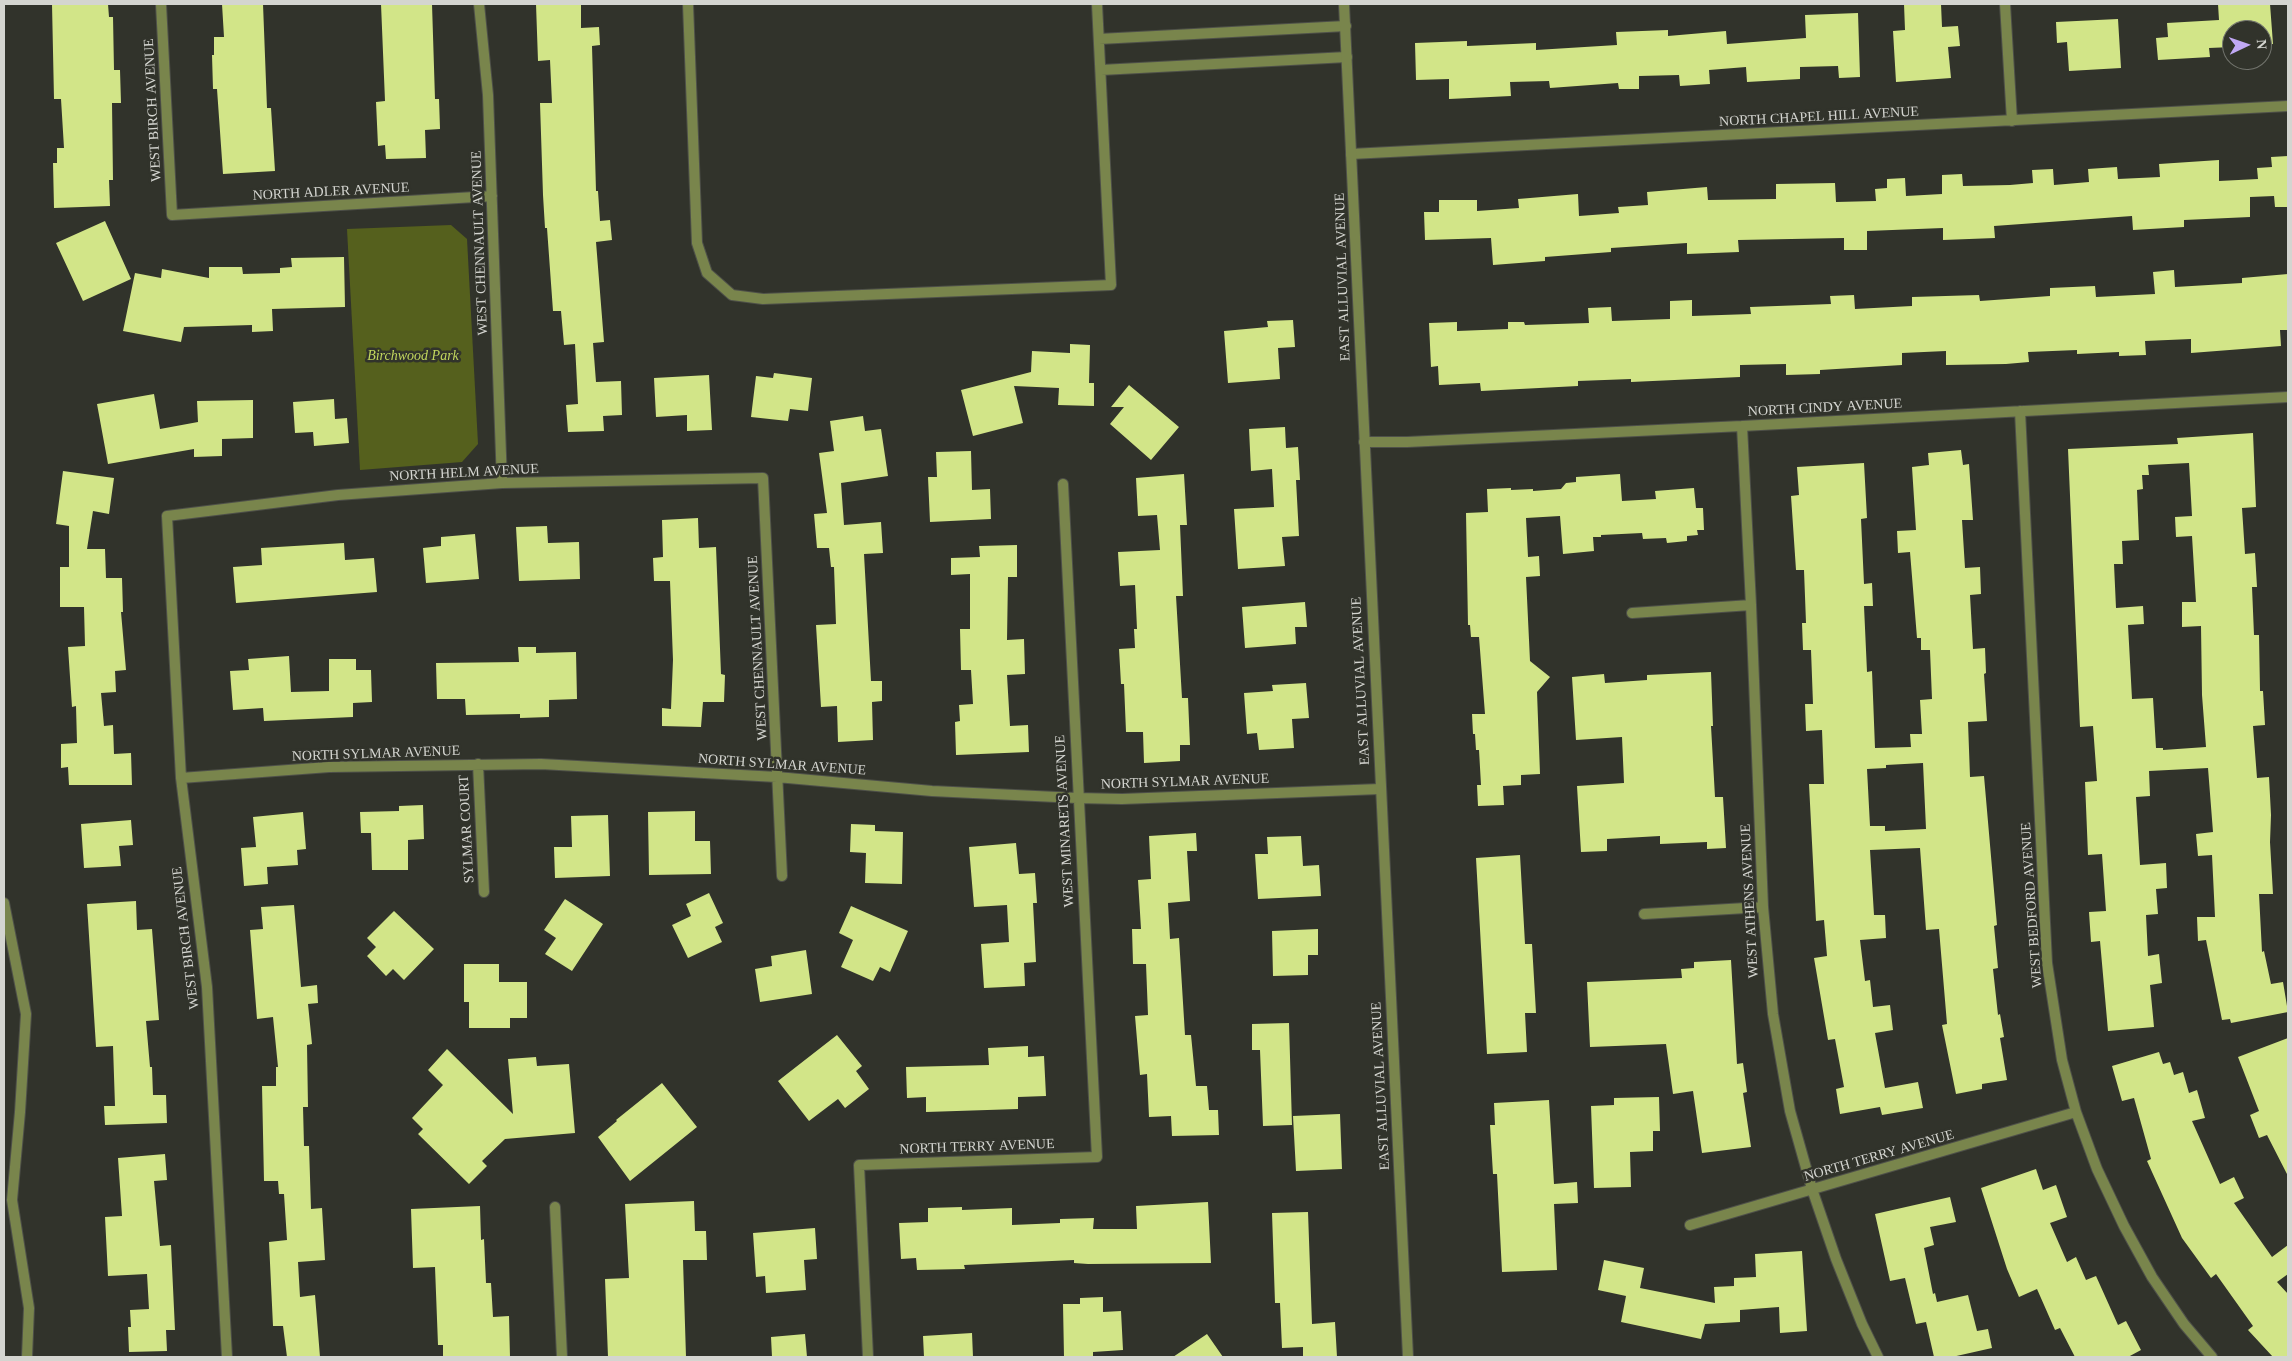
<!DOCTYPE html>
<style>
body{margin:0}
#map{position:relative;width:2292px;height:1361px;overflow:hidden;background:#31332b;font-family:Georgia,serif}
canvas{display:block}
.frame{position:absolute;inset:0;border:5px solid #d4d5d0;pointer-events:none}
.north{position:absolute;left:2222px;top:20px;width:50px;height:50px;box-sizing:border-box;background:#31332b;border:1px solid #72746d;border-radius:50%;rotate:87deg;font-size:14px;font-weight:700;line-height:20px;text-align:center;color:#d4d5d0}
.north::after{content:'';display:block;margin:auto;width:18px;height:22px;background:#c0a8f4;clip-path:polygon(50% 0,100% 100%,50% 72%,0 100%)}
</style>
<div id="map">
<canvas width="2292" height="1361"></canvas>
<div class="frame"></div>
<div class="north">N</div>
</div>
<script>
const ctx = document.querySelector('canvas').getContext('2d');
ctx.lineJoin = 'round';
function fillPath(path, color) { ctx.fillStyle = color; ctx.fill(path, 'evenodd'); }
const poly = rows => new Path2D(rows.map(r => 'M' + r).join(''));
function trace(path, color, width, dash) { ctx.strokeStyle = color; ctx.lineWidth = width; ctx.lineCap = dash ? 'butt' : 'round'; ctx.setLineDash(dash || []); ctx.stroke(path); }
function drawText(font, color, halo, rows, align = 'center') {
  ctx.font = font + ' Georgia,serif'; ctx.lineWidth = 5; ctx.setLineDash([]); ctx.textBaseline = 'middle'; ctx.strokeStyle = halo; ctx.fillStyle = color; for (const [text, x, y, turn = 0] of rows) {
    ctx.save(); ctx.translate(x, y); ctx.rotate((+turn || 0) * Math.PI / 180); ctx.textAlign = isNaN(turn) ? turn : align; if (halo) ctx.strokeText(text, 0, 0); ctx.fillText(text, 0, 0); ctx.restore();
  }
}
fillPath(poly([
 [451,225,467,239,478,444,462,462,360,470,347,229]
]), '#55601d');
fillPath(poly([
 [52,4,108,4,109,17,113,17,114,70,120,70,121,103,112,103,113,180,109,180,110,206,54,208,53,163,57,163,57,148,64,148,61,99,54,99],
 [222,4,263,4,267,108,271,108,275,171,223,174,217,89,213,89,212,55,214,55,214,37,224,37],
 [381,4,432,4,435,99,439,99,440,129,425,130,426,158,386,159,385,145,378,146,376,102,385,101],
 [536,4,581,4,581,28,599,27,600,45,592,46,596,191,598,191,600,221,610,220,612,240,596,242,604,342,593,343,596,382,621,381,622,415,603,416,604,431,568,432,566,405,578,404,575,344,564,345,561,311,553,311,547,228,545,228,543,195,540,103,552,103,550,60,538,61],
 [1904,4,1941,4,1942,27,1958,26,1960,46,1948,47,1951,78,1896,82,1893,31,1905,30],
 [2218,4,2270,4,2273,44,2262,45,2262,30,2232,30,2232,47,2209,48,2210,57,2158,60,2156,38,2168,37,2167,23,2219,20],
 [1858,13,1860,77,1839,78,1838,66,1800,67,1800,79,1747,82,1746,67,1709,70,1710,84,1680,86,1679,75,1639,76,1639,89,1619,89,1618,83,1550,88,1549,81,1510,82,1511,96,1449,99,1449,79,1416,80,1415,43,1467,41,1467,46,1536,43,1536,50,1617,45,1616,32,1668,30,1668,36,1726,31,1727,44,1806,38,1805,15],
 [2118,19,2121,68,2069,71,2067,42,2057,43,2056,22],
 [2288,156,2288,207,2275,207,2274,196,2250,197,2250,217,2184,220,2184,227,2133,230,2132,216,1994,226,1995,238,1943,240,1943,228,1867,231,1867,250,1844,250,1844,238,1738,240,1739,252,1687,254,1687,243,1611,248,1611,252,1545,257,1545,261,1493,265,1491,238,1425,240,1424,212,1439,212,1439,200,1477,200,1477,211,1519,208,1518,199,1578,194,1579,216,1619,213,1618,207,1648,205,1647,192,1707,187,1708,200,1776,199,1776,184,1835,183,1836,202,1876,201,1875,189,1887,188,1887,179,1905,178,1906,196,1942,194,1942,175,1962,174,1963,186,2010,185,2033,183,2032,170,2053,169,2054,185,2089,182,2088,169,2117,167,2118,179,2160,177,2159,164,2219,160,2219,181,2258,179,2257,168,2272,167,2271,157],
 [105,221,131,279,83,301,56,243],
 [344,257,345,307,272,309,273,331,252,332,252,325,184,327,181,342,123,331,135,273,161,278,162,269,209,278,209,267,242,267,243,274,280,273,280,268,292,267,291,258],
 [2174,270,2175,287,2242,283,2242,278,2288,274,2288,330,2280,330,2281,346,2191,353,2191,339,2145,341,2146,355,2119,356,2119,352,2077,354,2077,350,2028,352,2029,362,2006,364,1946,365,1946,351,1902,353,1902,365,1820,370,1820,374,1786,375,1786,364,1740,365,1740,377,1631,382,1631,379,1578,381,1578,386,1481,391,1480,383,1439,385,1438,366,1431,367,1429,323,1457,322,1457,331,1508,329,1508,322,1524,322,1525,325,1589,323,1588,308,1611,307,1612,321,1670,319,1670,301,1692,300,1692,316,1751,314,1750,307,1831,304,1830,296,1854,295,1855,309,1912,306,1912,297,1979,295,1980,301,2050,296,2050,288,2095,286,2096,297,2155,294,2153,272],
 [1293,320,1295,347,1278,348,1280,379,1228,383,1224,331,1268,327,1267,321],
 [1070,344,1090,345,1089,383,1094,383,1094,406,1058,405,1059,388,1014,386,1023,423,973,436,961,390,1031,372,1032,351,1070,353],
 [774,373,812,378,808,411,790,409,788,421,751,417,756,376,773,378],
 [709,375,712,430,687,431,687,415,656,417,654,378],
 [1129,385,1179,427,1151,460,1110,424,1124,407,1111,407],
 [154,394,160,429,198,422,197,401,253,400,253,438,222,439,222,456,194,457,194,449,108,464,97,404],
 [334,399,335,419,347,418,349,443,314,446,313,432,295,433,293,402],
 [863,416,865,431,881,429,888,476,841,483,844,525,881,522,883,553,864,554,871,681,882,681,882,701,872,702,873,740,838,742,837,706,821,707,816,625,836,624,834,567,831,567,829,548,817,548,814,514,827,513,819,453,834,451,830,421],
 [1285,427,1286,448,1298,447,1300,480,1296,480,1299,536,1282,537,1285,566,1238,569,1234,509,1274,507,1272,469,1251,471,1249,429],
 [2253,433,2256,507,2242,508,2245,554,2255,553,2257,587,2252,587,2254,635,2259,635,2260,691,2263,691,2265,725,2253,726,2257,778,2269,777,2271,815,2270,842,2273,894,2259,894,2262,952,2264,951,2271,984,2283,982,2288,1012,2231,1023,2230,1019,2222,1020,2206,940,2198,941,2197,917,2215,917,2212,855,2198,856,2196,834,2213,832,2208,768,2149,771,2150,796,2136,797,2140,865,2166,863,2167,888,2156,889,2158,914,2146,915,2148,956,2159,954,2162,983,2150,985,2154,1027,2108,1031,2100,941,2091,942,2089,912,2106,911,2102,854,2088,855,2085,782,2097,781,2093,726,2080,727,2068,449,2178,444,2177,438],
 [2189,463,2192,516,2175,517,2176,537,2192,536,2196,602,2182,602,2182,627,2201,626,2202,695,2206,747,2163,750,2163,748,2156,748,2153,698,2132,699,2128,625,2144,624,2143,606,2116,608,2114,564,2123,564,2122,541,2139,540,2137,490,2143,489,2142,475,2149,475,2148,465],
 [1961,450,1963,465,1969,464,1973,520,1962,520,1965,568,1980,567,1981,594,1970,595,1973,649,1985,648,1986,673,1984,674,1987,721,1968,722,1970,777,1984,776,1997,925,1994,926,1998,968,1993,969,1998,1015,2000,1014,2004,1037,2000,1038,2007,1080,1982,1084,1982,1089,1956,1094,1942,1025,1947,1024,1939,929,1926,930,1920,848,1870,850,1874,915,1885,915,1886,938,1860,940,1865,981,1870,980,1873,1007,1890,1005,1893,1030,1875,1033,1885,1088,1918,1082,1923,1108,1882,1115,1880,1107,1840,1114,1836,1089,1844,1087,1835,1039,1828,1040,1814,958,1827,956,1824,920,1816,921,1809,784,1824,784,1822,730,1806,731,1805,704,1813,704,1811,650,1803,650,1802,623,1806,623,1804,570,1796,570,1791,496,1799,495,1797,467,1864,463,1867,518,1861,519,1864,584,1872,583,1873,606,1864,606,1867,672,1872,671,1875,748,1911,747,1910,734,1922,734,1920,700,1932,699,1930,650,1921,650,1921,638,1917,638,1910,552,1898,553,1897,531,1916,530,1912,467,1929,465,1928,453],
 [1923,763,1926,829,1885,831,1885,826,1870,826,1867,769,1886,768,1886,765],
 [971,451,972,490,990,489,991,519,930,522,928,477,937,477,936,452],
 [63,471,114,478,109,514,93,511,87,549,105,549,106,578,122,578,123,612,121,612,126,670,115,671,116,692,101,693,104,726,113,725,114,754,131,753,132,785,69,785,68,767,61,768,61,744,77,743,76,706,72,707,68,647,85,646,84,607,60,607,60,567,69,567,69,526,56,524],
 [1184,474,1187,525,1180,525,1183,596,1176,596,1182,698,1188,698,1190,745,1180,745,1180,761,1144,763,1143,732,1126,732,1124,684,1121,684,1119,649,1135,648,1134,629,1137,629,1135,585,1120,586,1118,552,1160,550,1157,515,1138,516,1136,478],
 [1620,474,1622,501,1656,499,1655,491,1694,488,1696,508,1703,508,1704,530,1697,530,1698,535,1687,536,1687,541,1667,543,1666,538,1643,539,1642,533,1601,535,1601,537,1593,537,1594,551,1563,554,1560,516,1526,518,1528,557,1539,556,1540,576,1526,577,1530,661,1550,677,1537,692,1540,774,1521,775,1521,785,1503,786,1504,805,1478,806,1477,785,1481,785,1479,750,1476,750,1475,734,1473,734,1472,714,1485,714,1479,637,1471,637,1470,625,1468,625,1466,513,1488,512,1487,489,1511,488,1511,490,1533,489,1533,491,1561,489,1566,483,1576,482,1576,477],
 [698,518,699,548,716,547,721,674,725,675,724,702,703,702,701,727,662,726,662,708,671,709,673,660,670,581,654,581,653,558,663,557,662,520],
 [547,526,548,543,579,542,580,579,519,581,516,527],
 [475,534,479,579,426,583,423,548,441,546,441,537],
 [344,543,345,560,374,558,377,592,236,603,233,567,262,565,261,548],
 [1017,545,1017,577,1008,577,1007,640,1024,639,1025,674,1007,675,1010,726,1028,725,1029,752,956,755,955,722,960,721,959,705,973,704,971,670,961,670,960,629,970,629,970,574,951,575,951,558,980,557,979,546],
 [1305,602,1307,627,1295,627,1296,644,1245,648,1242,607],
 [518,647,536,647,536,653,576,652,577,699,549,700,549,717,520,718,520,714,466,715,465,699,437,699,436,663,519,662],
 [289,656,291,692,329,691,329,659,356,659,356,670,371,670,372,702,353,703,353,717,264,721,263,708,233,710,230,671,249,670,248,659],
 [1711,672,1713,726,1711,726,1715,797,1723,797,1726,848,1707,849,1707,842,1660,844,1660,836,1607,839,1607,851,1581,852,1577,786,1624,783,1622,737,1576,740,1572,677,1604,674,1605,683,1647,680,1647,675],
 [1306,683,1309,718,1292,719,1294,748,1259,750,1257,733,1247,734,1244,693,1273,691,1272,685],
 [423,805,424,839,408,840,408,870,372,870,371,833,361,833,360,812,399,811,399,806],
 [695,811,695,841,710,841,711,874,649,875,648,812],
 [303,812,306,849,297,850,298,865,267,867,268,884,244,886,241,848,256,847,253,817],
 [608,815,610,876,555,878,554,847,572,847,571,816],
 [131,820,133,845,119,846,121,866,84,868,81,824],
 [851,824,875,825,875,831,903,832,902,884,865,883,866,853,850,852],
 [1196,833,1197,851,1187,851,1190,901,1168,903,1170,939,1179,938,1185,1035,1191,1035,1196,1086,1207,1086,1209,1110,1218,1110,1219,1135,1172,1136,1171,1116,1149,1117,1147,1074,1140,1075,1135,1016,1148,1015,1146,964,1133,964,1132,929,1141,929,1138,880,1151,879,1149,836],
 [1301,836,1303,866,1319,865,1321,896,1258,899,1255,854,1268,854,1267,837],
 [1016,843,1019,874,1035,873,1037,903,1033,903,1036,962,1024,963,1025,986,984,988,981,944,1009,942,1007,905,974,907,969,847],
 [1520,855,1525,944,1532,944,1536,1013,1525,1013,1527,1052,1487,1054,1476,858],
 [709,893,723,923,715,927,722,942,688,958,672,925,691,916,686,904],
 [565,899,603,924,572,971,545,954,556,938,544,930],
 [136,901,137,930,152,929,159,1020,146,1021,150,1067,152,1067,153,1095,166,1095,167,1123,105,1125,104,1106,115,1106,113,1046,96,1047,87,904],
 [294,905,301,987,317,985,318,1003,308,1004,312,1044,307,1045,308,1107,303,1107,304,1146,309,1146,311,1209,322,1208,325,1260,298,1262,300,1297,315,1295,320,1357,287,1357,283,1326,273,1326,269,1242,287,1240,284,1194,279,1194,278,1181,264,1181,262,1086,276,1086,276,1067,278,1067,273,1017,257,1019,250,930,263,929,261,907],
 [851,906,908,931,890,972,880,967,873,981,841,967,853,940,839,933],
 [394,911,434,949,404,980,393,969,386,976,367,956,376,947,367,938],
 [1318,929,1318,955,1308,955,1308,975,1273,976,1272,931],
 [806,950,812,994,760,1002,755,969,772,966,771,956],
 [1731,960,1737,1064,1743,1063,1747,1092,1743,1093,1751,1147,1702,1153,1693,1091,1673,1094,1666,1044,1590,1047,1587,982,1682,978,1681,969,1694,968,1694,962],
 [464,964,499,964,499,982,527,982,527,1018,510,1018,510,1028,469,1028,469,1002,464,1002],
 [1289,1023,1292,1125,1263,1126,1260,1050,1252,1050,1252,1024],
 [837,1035,862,1066,856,1071,869,1089,845,1108,838,1099,809,1121,778,1081],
 [2288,1038,2288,1176,2267,1135,2259,1138,2250,1115,2259,1111,2238,1057],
 [1028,1046,1028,1057,1044,1056,1046,1096,1018,1097,1018,1109,926,1112,926,1097,907,1098,906,1067,989,1065,988,1048],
 [447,1049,513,1114,508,1059,536,1057,537,1066,569,1064,575,1133,505,1139,482,1161,487,1166,469,1184,418,1134,423,1129,412,1118,443,1085,428,1070],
 [2159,1052,2163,1064,2170,1062,2174,1075,2183,1072,2189,1093,2197,1090,2205,1118,2192,1121,2220,1184,2234,1177,2244,1198,2234,1203,2272,1257,2288,1245,2288,1274,2277,1282,2288,1294,2288,1357,2273,1357,2248,1330,2253,1326,2216,1274,2211,1278,2182,1238,2147,1161,2151,1159,2134,1098,2122,1101,2112,1066],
 [662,1083,697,1127,630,1181,598,1137,617,1121,616,1120],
 [1659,1097,1660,1131,1653,1131,1653,1151,1630,1152,1631,1187,1594,1188,1591,1106,1614,1105,1614,1098],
 [1549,1100,1554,1184,1577,1182,1578,1203,1554,1204,1557,1270,1502,1272,1497,1174,1493,1174,1490,1125,1495,1125,1494,1103],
 [1340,1114,1342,1169,1296,1171,1293,1116],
 [165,1154,167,1180,154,1181,160,1246,171,1245,175,1330,166,1330,167,1351,129,1352,128,1327,131,1327,130,1310,149,1309,147,1274,108,1276,105,1217,122,1216,118,1158],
 [2036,1169,2043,1190,2056,1185,2067,1217,2050,1223,2067,1262,2076,1257,2086,1280,2096,1276,2118,1325,2126,1321,2141,1350,2128,1357,2075,1357,2060,1328,2055,1330,2037,1289,2019,1297,2007,1269,1981,1188],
 [1950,1197,1956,1222,1930,1227,1934,1245,1924,1248,1933,1294,1935,1293,1937,1302,1968,1295,1977,1331,1988,1329,1992,1348,1952,1357,1934,1357,1926,1322,1916,1324,1905,1278,1890,1281,1875,1214],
 [694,1201,695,1231,706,1231,707,1260,683,1260,686,1357,608,1357,605,1279,629,1278,625,1204],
 [1208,1202,1211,1263,1088,1264,1074,1263,1074,1260,964,1265,965,1269,917,1270,916,1258,901,1259,899,1223,928,1222,928,1208,962,1207,962,1210,1012,1208,1012,1225,1060,1223,1060,1219,1094,1218,1093,1229,1137,1229,1136,1206],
 [480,1206,481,1240,484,1239,486,1283,491,1283,493,1317,509,1316,510,1357,443,1357,443,1345,438,1345,435,1267,413,1268,411,1209],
 [1308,1212,1312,1324,1335,1322,1337,1357,1303,1357,1303,1347,1282,1348,1280,1303,1275,1303,1272,1213],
 [815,1228,817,1259,804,1260,806,1290,766,1293,765,1276,756,1277,753,1233],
 [1802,1251,1807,1331,1780,1333,1779,1307,1740,1310,1740,1322,1705,1324,1701,1339,1621,1322,1626,1296,1598,1290,1604,1260,1644,1268,1640,1288,1715,1303,1714,1287,1734,1286,1734,1278,1756,1277,1755,1254],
 [1103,1297,1103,1312,1121,1311,1123,1350,1093,1352,1093,1357,1064,1357,1063,1304,1080,1304,1080,1298],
 [972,1333,973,1357,924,1357,923,1336],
 [805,1334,807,1357,772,1357,771,1337],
 [1207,1334,1223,1357,1173,1357]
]), '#d2e588');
const minor = poly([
 [161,4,172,215,492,196],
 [479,4,488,95,502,483],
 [688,4,697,243,707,273,732,295,763,299,1111,285,1097,4],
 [2005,4,2012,121],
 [1099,39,1346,26],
 [1101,70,1347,57],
 [1351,154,2288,106],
 [2020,411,2047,963,2062,1060,2076,1112,2097,1169,2124,1226,2152,1277,2184,1324,2212,1357],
 [1742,426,1751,605,1763,907,1773,1014,1790,1111,1812,1189,1836,1259,1862,1324,1878,1357],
 [1364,442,1407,442,1742,426,2288,397],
 [1632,613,1751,605],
 [478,764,484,892],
 [181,778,329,767,541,764,777,777,932,791,1077,798,1122,799,1380,789],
 [4,903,26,1014,20,1112,12,1200,29,1308,27,1357],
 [1644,914,1763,907],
 [555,1207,562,1357],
 [1690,1225,2076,1112],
 [227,1357,207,987,181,778,167,516,338,495,502,483,763,478,782,876],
 [868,1357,859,1165,1097,1157,1063,484]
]);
const tertiary = poly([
 [1344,4,1408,1357]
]);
trace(minor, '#4e5049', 12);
trace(tertiary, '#4e5049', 12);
trace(minor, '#79854c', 10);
trace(tertiary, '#79854c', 10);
drawText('14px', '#d4d5d0', '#31332b', [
 ["WEST BIRCH AVENUE",153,110,-93],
 ["NORTH CHAPEL HILL AVENUE",1819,117,-3],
 ["NORTH ADLER AVENUE",331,192,-3],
 ["WEST CHENNAULT AVENUE",480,243,-92],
 ["EAST ALLUVIAL AVENUE",1343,277,-92],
 ["NORTH CINDY AVENUE",1825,408,-3],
 ["NORTH HELM AVENUE",464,473,-3],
 ["WEST CHENNAULT AVENUE",758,648,-93],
 ["EAST ALLUVIAL AVENUE",1361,681,-93],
 ["NORTH SYLMAR AVENUE",376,754,-2],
 ["NORTH SYLMAR AVENUE",782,765,4],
 ["NORTH SYLMAR AVENUE",1185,782,-2],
 ["WEST MINARETS AVENUE",1065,821,-93],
 ["SYLMAR COURT",467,829,-93],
 ["WEST ATHENS AVENUE",1750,901,-93],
 ["WEST BEDFORD AVENUE",2032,905,-94],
 ["WEST BIRCH AVENUE",186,938,-97],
 ["EAST ALLUVIAL AVENUE",1381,1086,-93],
 ["NORTH TERRY AVENUE",977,1147,-2],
 ["NORTH TERRY AVENUE",1879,1156,-16]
]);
drawText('italic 14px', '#c1d65d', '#31332b', [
 ["Birchwood Park",413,356]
]);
</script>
